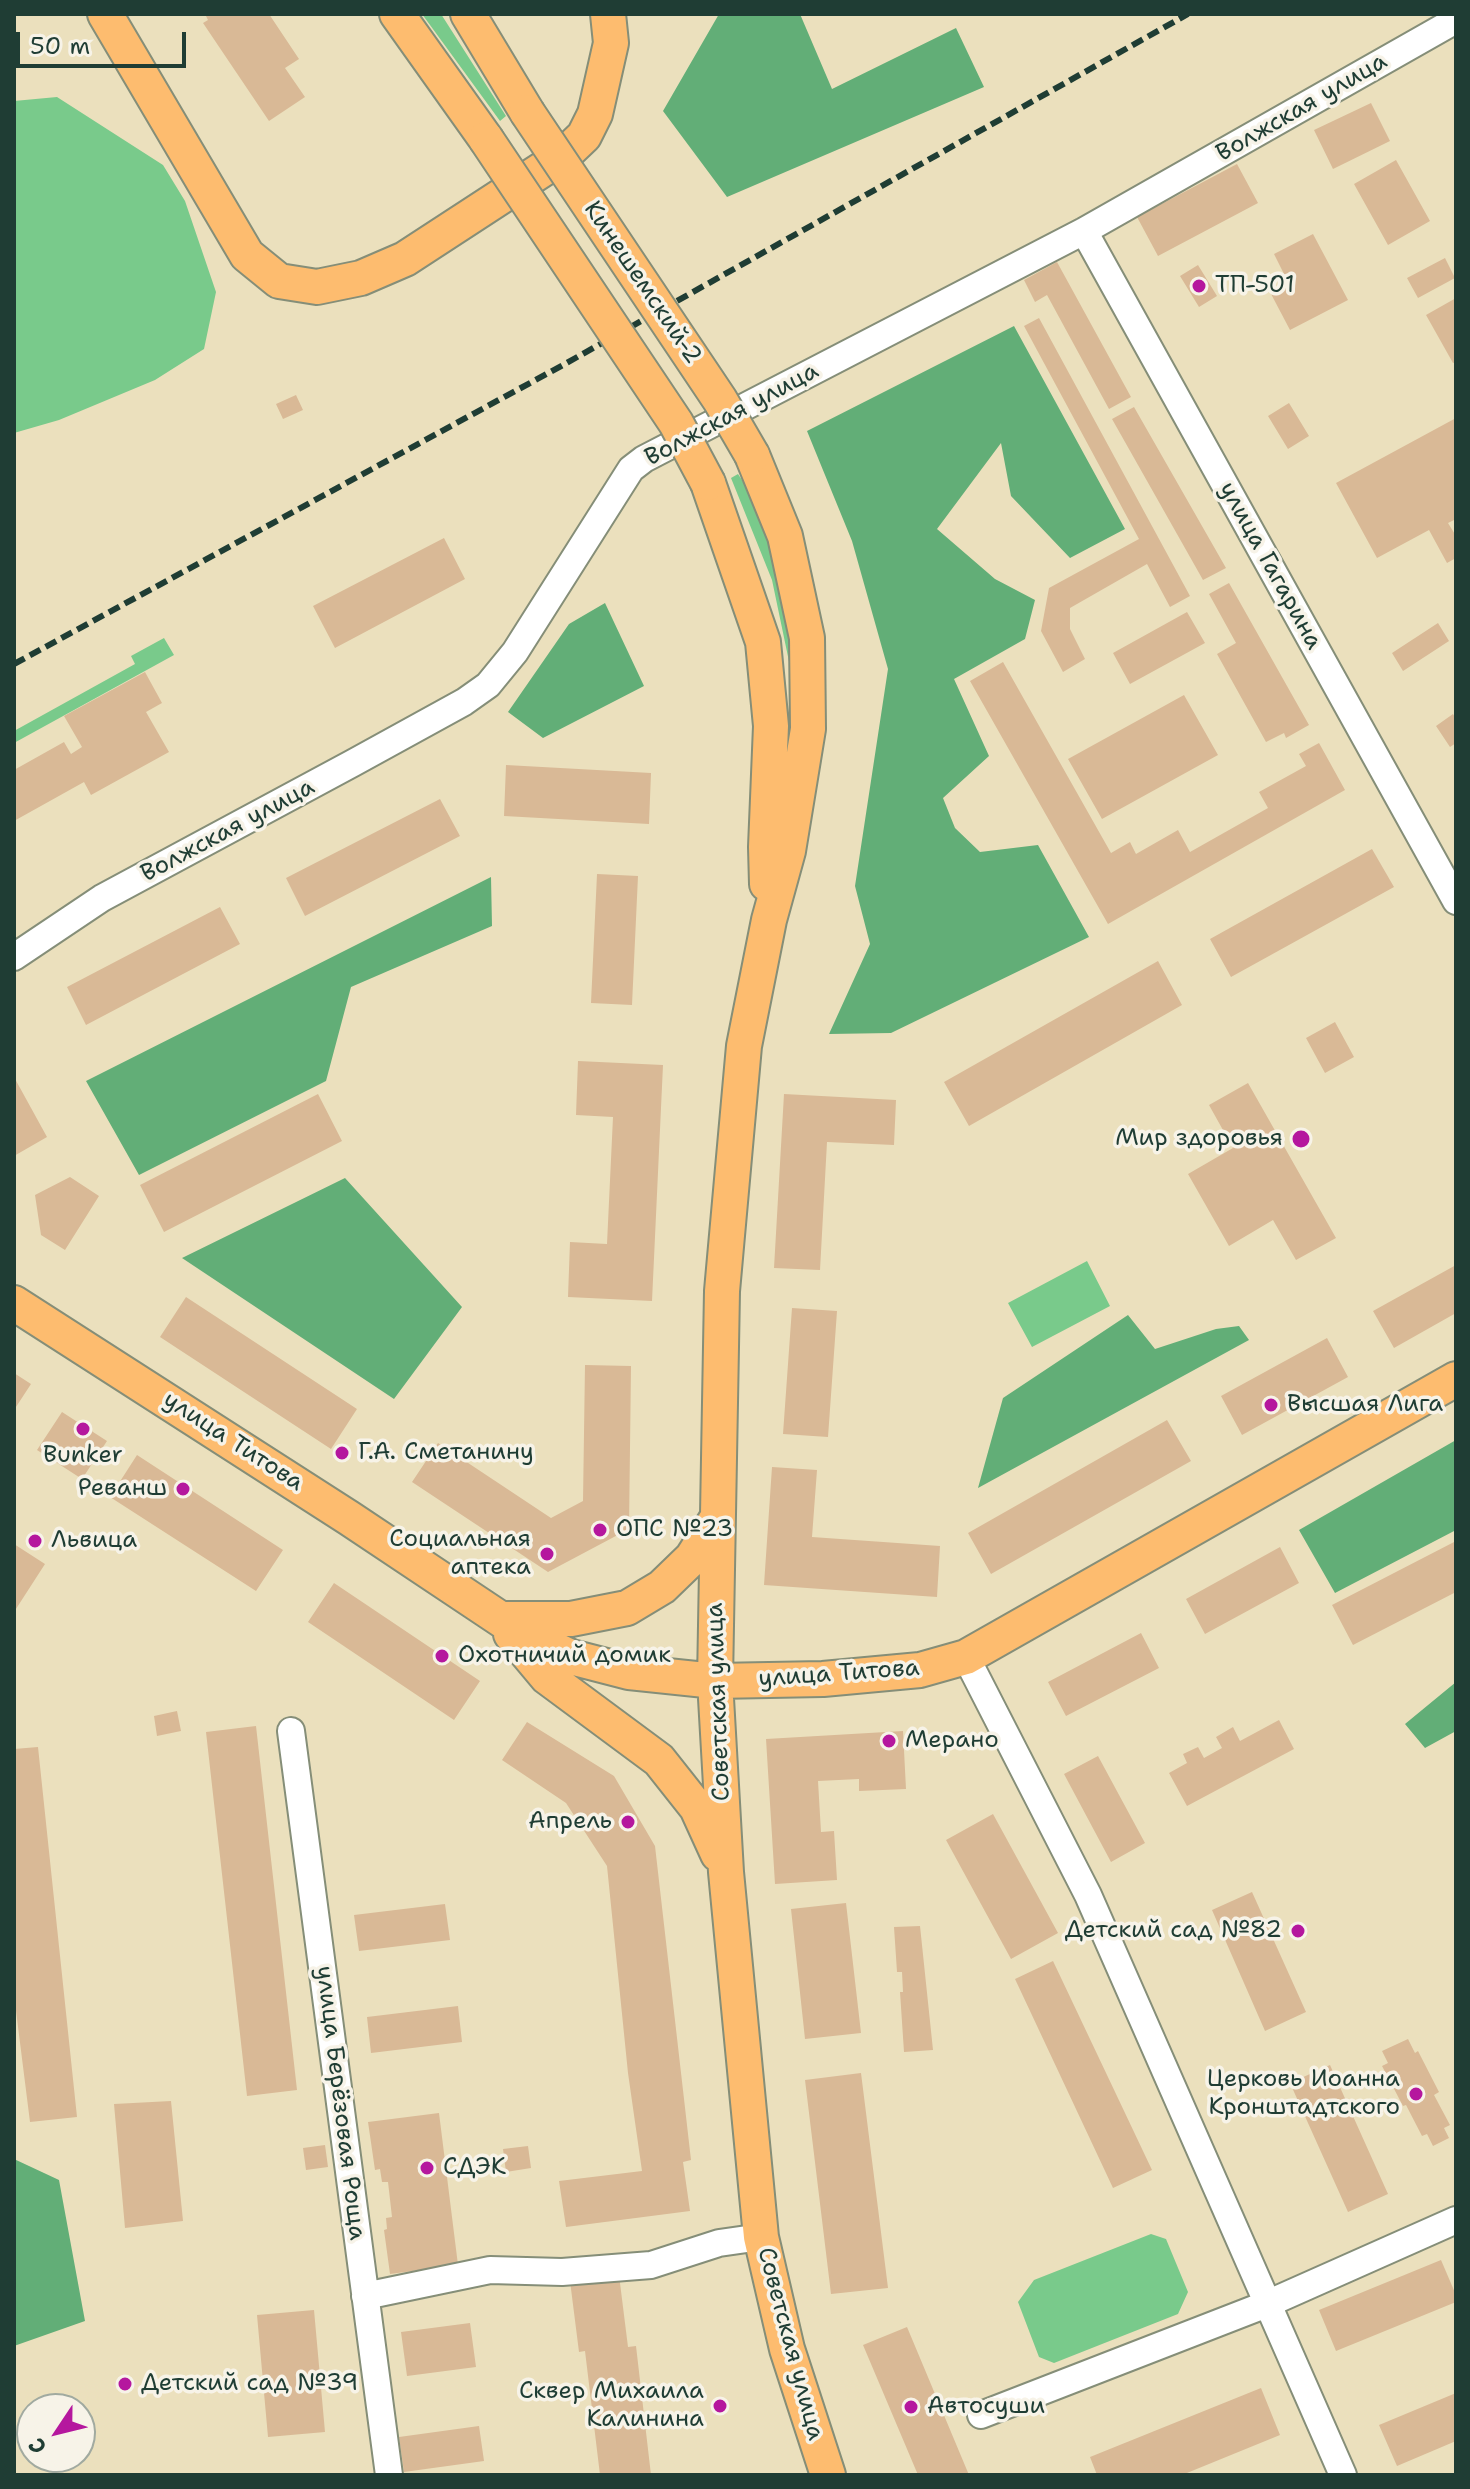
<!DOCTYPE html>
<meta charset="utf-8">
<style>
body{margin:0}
#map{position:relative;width:1470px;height:2489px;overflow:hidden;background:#ebe0bd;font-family:"Shantell Sans",sans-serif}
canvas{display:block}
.frame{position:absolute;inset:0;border:16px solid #1f3d34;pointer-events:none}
.north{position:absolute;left:16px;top:2393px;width:80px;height:80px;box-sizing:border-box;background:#f7f3e8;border:2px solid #a1aaa0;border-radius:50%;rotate:235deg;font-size:22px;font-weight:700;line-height:32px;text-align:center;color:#1f3d34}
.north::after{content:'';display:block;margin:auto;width:28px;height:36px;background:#b5179e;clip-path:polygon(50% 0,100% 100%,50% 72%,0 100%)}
.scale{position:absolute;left:16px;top:32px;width:170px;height:36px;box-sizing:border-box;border:4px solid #1f3d34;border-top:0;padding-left:10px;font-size:24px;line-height:28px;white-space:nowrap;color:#1f3d34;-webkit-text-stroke:6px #f7f3e8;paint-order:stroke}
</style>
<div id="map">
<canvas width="1470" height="2489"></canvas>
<div class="frame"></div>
<div class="north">С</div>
<div class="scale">50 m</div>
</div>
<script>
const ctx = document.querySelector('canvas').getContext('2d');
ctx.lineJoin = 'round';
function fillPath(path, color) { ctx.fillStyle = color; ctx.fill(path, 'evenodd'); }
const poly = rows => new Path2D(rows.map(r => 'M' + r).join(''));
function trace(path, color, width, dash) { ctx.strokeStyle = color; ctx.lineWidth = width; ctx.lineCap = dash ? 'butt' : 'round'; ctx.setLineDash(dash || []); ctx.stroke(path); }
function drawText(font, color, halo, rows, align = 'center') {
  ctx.font = font + ' "Shantell Sans",sans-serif'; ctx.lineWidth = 7; ctx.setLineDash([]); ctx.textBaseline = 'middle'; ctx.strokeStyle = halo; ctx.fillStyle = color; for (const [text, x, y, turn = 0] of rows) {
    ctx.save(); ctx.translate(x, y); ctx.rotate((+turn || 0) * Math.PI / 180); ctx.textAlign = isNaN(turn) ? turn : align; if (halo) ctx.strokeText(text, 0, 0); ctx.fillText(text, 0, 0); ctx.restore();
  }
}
fillPath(poly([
 [422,14,441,14,506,116,500,121],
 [57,97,163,165,185,201,216,292,204,349,155,380,59,420,14,433,14,101],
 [738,474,761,509,786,576,800,676,791,671,772,580,731,478],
 [164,638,174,655,14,743,14,731,135,664,131,656],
 [1087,1261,1110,1306,1032,1347,1008,1303],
 [1151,2234,1166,2239,1188,2292,1178,2314,1054,2363,1039,2357,1018,2302,1034,2280]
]), '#79ca8b');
fillPath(poly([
 [719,14,800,14,832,89,956,28,984,87,727,197,663,111],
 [1014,326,1125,529,1070,558,1011,496,1001,443,937,529,995,579,1035,600,1025,639,954,679,989,756,943,798,955,828,980,852,1038,845,1089,937,891,1033,829,1034,870,944,855,886,888,669,852,541,807,431],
 [605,603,644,686,543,738,508,712,569,624],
 [491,877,492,926,351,987,326,1081,139,1175,86,1081],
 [345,1178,462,1307,394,1399,182,1258],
 [1128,1315,1155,1349,1216,1329,1239,1326,1249,1340,978,1488,1003,1398],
 [1456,1440,1456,1530,1335,1593,1299,1530],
 [1456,1682,1456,1731,1425,1748,1405,1724],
 [14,2159,59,2180,85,2321,14,2346]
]), '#62ae77');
fillPath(poly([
 [205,14,269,14,299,59,285,68,305,97,269,121,203,23,208,20],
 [1371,103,1390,141,1333,169,1314,130],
 [1396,160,1430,221,1388,245,1354,184],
 [1237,164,1258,203,1158,256,1137,217],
 [1313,234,1348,300,1290,330,1270,292,1288,282,1274,254],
 [1445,258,1455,278,1418,298,1407,278],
 [1057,262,1131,397,1109,409,1047,295,1035,302,1024,280],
 [1198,265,1217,296,1199,307,1180,276],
 [1456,298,1456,362,1453,363,1426,315],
 [1039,318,1190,596,1170,607,1147,564,1070,608,1070,629,1085,659,1063,672,1041,631,1049,588,1139,539,1024,326],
 [296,395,303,410,283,419,276,404],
 [1289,403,1309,436,1288,449,1268,416],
 [1134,407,1226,568,1203,580,1112,419],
 [1456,418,1456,519,1448,523,1456,536,1456,558,1447,563,1429,530,1377,558,1336,483],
 [444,538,465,579,335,648,313,606],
 [1229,583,1309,725,1286,738,1284,733,1266,742,1217,654,1236,643,1209,594],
 [1187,612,1205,643,1130,684,1113,653],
 [1438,623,1449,641,1403,671,1392,653],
 [1003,662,1111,853,1130,842,1136,854,1178,830,1190,852,1268,808,1259,792,1306,766,1299,754,1319,743,1345,790,1108,924,970,681],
 [145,672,162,703,146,712,169,752,91,795,84,782,14,821,14,770,64,742,71,754,82,747,64,716],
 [1184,695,1218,755,1102,819,1068,759],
 [1453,714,1456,719,1456,743,1450,747,1436,726],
 [506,765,651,773,649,824,504,816],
 [440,799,460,836,305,916,286,878],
 [1372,849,1394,887,1231,977,1210,939],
 [597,874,638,876,632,1005,591,1003],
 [220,907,240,944,86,1025,67,987],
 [1158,961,1182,1005,969,1126,944,1082],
 [1335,1022,1354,1057,1325,1073,1306,1038],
 [578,1061,663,1065,652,1301,568,1297,570,1242,607,1244,613,1117,576,1115],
 [14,1077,47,1137,14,1156],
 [1248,1083,1336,1238,1296,1260,1273,1220,1229,1246,1188,1174,1233,1148,1209,1105],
 [318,1094,342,1141,164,1232,140,1185],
 [784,1094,896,1100,894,1145,827,1142,820,1270,774,1268],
 [70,1177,99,1196,65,1250,41,1235,35,1195],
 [1456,1265,1456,1313,1394,1348,1373,1311],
 [186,1297,357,1409,331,1449,160,1337],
 [792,1308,837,1311,828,1437,783,1434],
 [1327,1338,1348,1377,1242,1435,1221,1396],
 [585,1365,631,1366,629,1529,548,1572,412,1482,438,1443,551,1518,583,1501],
 [14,1373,31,1384,14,1410],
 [62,1412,107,1441,82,1479,37,1450],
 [1167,1420,1191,1461,991,1574,968,1533],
 [137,1455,283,1550,256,1591,110,1497],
 [772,1467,817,1470,812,1537,940,1546,937,1597,764,1585],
 [1456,1541,1456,1592,1353,1645,1332,1605],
 [14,1544,45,1564,14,1612],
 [1280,1547,1299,1583,1205,1634,1186,1599],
 [334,1583,480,1681,454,1720,308,1622],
 [1141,1633,1159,1668,1066,1716,1048,1682],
 [177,1711,181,1731,157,1736,154,1716],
 [1279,1720,1294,1749,1187,1806,1169,1773,1187,1763,1183,1754,1198,1747,1204,1758,1222,1748,1216,1737,1233,1727,1240,1741],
 [527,1722,614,1776,655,1846,691,2160,683,2162,690,2211,566,2227,559,2181,642,2171,628,2073,607,1866,566,1803,502,1760],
 [256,1726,297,2090,247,2096,206,1732],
 [903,1731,906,1789,859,1791,859,1779,818,1781,821,1832,834,1831,837,1880,775,1884,766,1739],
 [38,1747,77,2117,30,2122,14,1995,14,1749],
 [1098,1756,1145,1843,1111,1862,1064,1774],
 [993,1814,1058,1933,1011,1959,946,1840],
 [1252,1892,1306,2012,1265,2031,1212,1910],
 [846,1903,861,2033,805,2039,791,1909],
 [445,1904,450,1940,359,1951,354,1915],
 [920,1926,933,2050,904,2052,900,1992,903,1992,902,1972,897,1972,894,1927],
 [1053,1961,1152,2170,1113,2188,1015,1979],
 [458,2006,462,2042,371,2053,367,2017],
 [1408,2039,1415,2053,1418,2051,1439,2092,1434,2095,1450,2125,1444,2128,1449,2138,1433,2146,1427,2134,1422,2136,1406,2105,1403,2106,1382,2066,1388,2063,1382,2051],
 [1330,2065,1388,2194,1348,2212,1290,2083],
 [861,2073,888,2288,831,2294,805,2080],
 [171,2101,183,2221,125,2228,114,2104],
 [439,2113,458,2265,390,2274,384,2230,387,2229,386,2218,392,2217,388,2182,382,2182,380,2169,375,2170,368,2122],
 [325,2145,328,2167,306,2170,303,2148],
 [528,2146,531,2168,506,2172,503,2149],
 [1441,2260,1456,2295,1456,2302,1336,2351,1319,2310],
 [619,2275,628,2347,636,2346,651,2475,600,2475,585,2351,579,2352,570,2281],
 [314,2310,325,2432,268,2437,257,2315],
 [470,2323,476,2367,407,2376,401,2332],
 [907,2327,969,2475,918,2475,863,2345],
 [1261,2388,1280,2435,1182,2475,1097,2475,1090,2457],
 [1456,2393,1456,2441,1397,2466,1379,2425],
 [479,2426,484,2461,404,2472,399,2437]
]), '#d9b996');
const minor = poly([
 [1084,231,1456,901],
 [14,957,102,898,353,763,464,702,488,685,515,652,631,469,644,459,1084,231,1456,20],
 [966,1657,1088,1895,1343,2475],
 [291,1731,389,2475],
 [365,2296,490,2270,562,2272,651,2265,719,2243,761,2237],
 [981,2415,1267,2304,1456,2220]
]);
const major = poly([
 [105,14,247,255,279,281,317,287,361,278,405,259,563,156,584,136,595,114,611,43,608,14],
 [397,14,486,139],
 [468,14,527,112],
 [752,455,785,536,807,638,808,729,788,851,769,920,744,1046,722,1291,715,1681,726,1872,761,2237,787,2349,828,2475],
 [708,483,763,642,771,726,766,847,767,884],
 [14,1303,349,1518,523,1634,571,1657,629,1672,715,1681,823,1679,920,1670,966,1657,1456,1379],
 [502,1619,571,1619,627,1608,662,1587,692,1558,716,1520],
 [511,1634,547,1677,659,1760,697,1808,718,1854]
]);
trace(minor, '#858e78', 30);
trace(major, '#858e78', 38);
trace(minor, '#fff', 26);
trace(major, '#fdbc6f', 34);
trace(poly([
 [14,664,563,365,1188,14]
]), '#1f3d34', 6, [12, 6]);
const majorBridge = poly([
 [527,112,720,400,752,455],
 [486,139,676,423,708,483]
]);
trace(majorBridge, '#858e78', 38, []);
trace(majorBridge, '#fdbc6f', 34);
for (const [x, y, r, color] of [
 [1199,286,8,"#b5179e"],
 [1301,1139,10,"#b5179e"],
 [1271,1405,8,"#b5179e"],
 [83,1429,8,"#b5179e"],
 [342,1453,8,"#b5179e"],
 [183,1489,8,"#b5179e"],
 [600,1530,8,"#b5179e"],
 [35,1541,8,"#b5179e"],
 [547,1554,8,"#b5179e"],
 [442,1656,8,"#b5179e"],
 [889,1741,8,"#b5179e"],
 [628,1822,8,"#b5179e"],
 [1298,1931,8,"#b5179e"],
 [1416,2094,8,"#b5179e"],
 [427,2168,8,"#b5179e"],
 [125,2384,8,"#b5179e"],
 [720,2406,8,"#b5179e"],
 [911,2407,8,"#b5179e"]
]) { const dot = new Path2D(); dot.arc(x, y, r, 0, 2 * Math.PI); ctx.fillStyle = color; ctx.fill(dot); trace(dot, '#f7f3e8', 3); }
drawText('24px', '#1f3d34', '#f7f3e8', [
 ["Волжская улица",1302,108,-30],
 ["Кинешемский-2",642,283,56],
 ["Волжская улица",732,415,-28],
 ["улица Гагарина",1270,566,61],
 ["Волжская улица",228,831,-28],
 ["улица Титова",233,1442,33],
 ["улица Титова",839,1674,-4],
 ["Советская улица",719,1702,-92],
 ["улица Берёзовая Роща",340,2103,83],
 ["Советская улица",790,2344,75]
]);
drawText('24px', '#1f3d34', '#f7f3e8', [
 ["ТП-501",1215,286],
 ["Мир здоровья",1283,1139,"right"],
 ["Высшая Лига",1287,1405],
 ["Г.А. Сметанину",358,1453],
 ["Bunker",83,1456,"center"],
 ["Реванш",167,1489,"right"],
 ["ОПС №23",616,1530],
 ["Социальная",531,1540,"right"],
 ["аптека",531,1568,"right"],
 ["Львица",51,1541],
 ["Охотничий домик",458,1656],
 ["Мерано",905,1741],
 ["Апрель",612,1822,"right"],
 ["Детский сад №82",1282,1931,"right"],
 ["Церковь Иоанна",1400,2080,"right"],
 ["Кронштадтского",1400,2108,"right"],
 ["СДЭК",443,2168],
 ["Детский сад №39",141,2384],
 ["Сквер Михаила",704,2392,"right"],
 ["Калинина",704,2420,"right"],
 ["Автосуши",927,2407]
], 'left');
</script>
